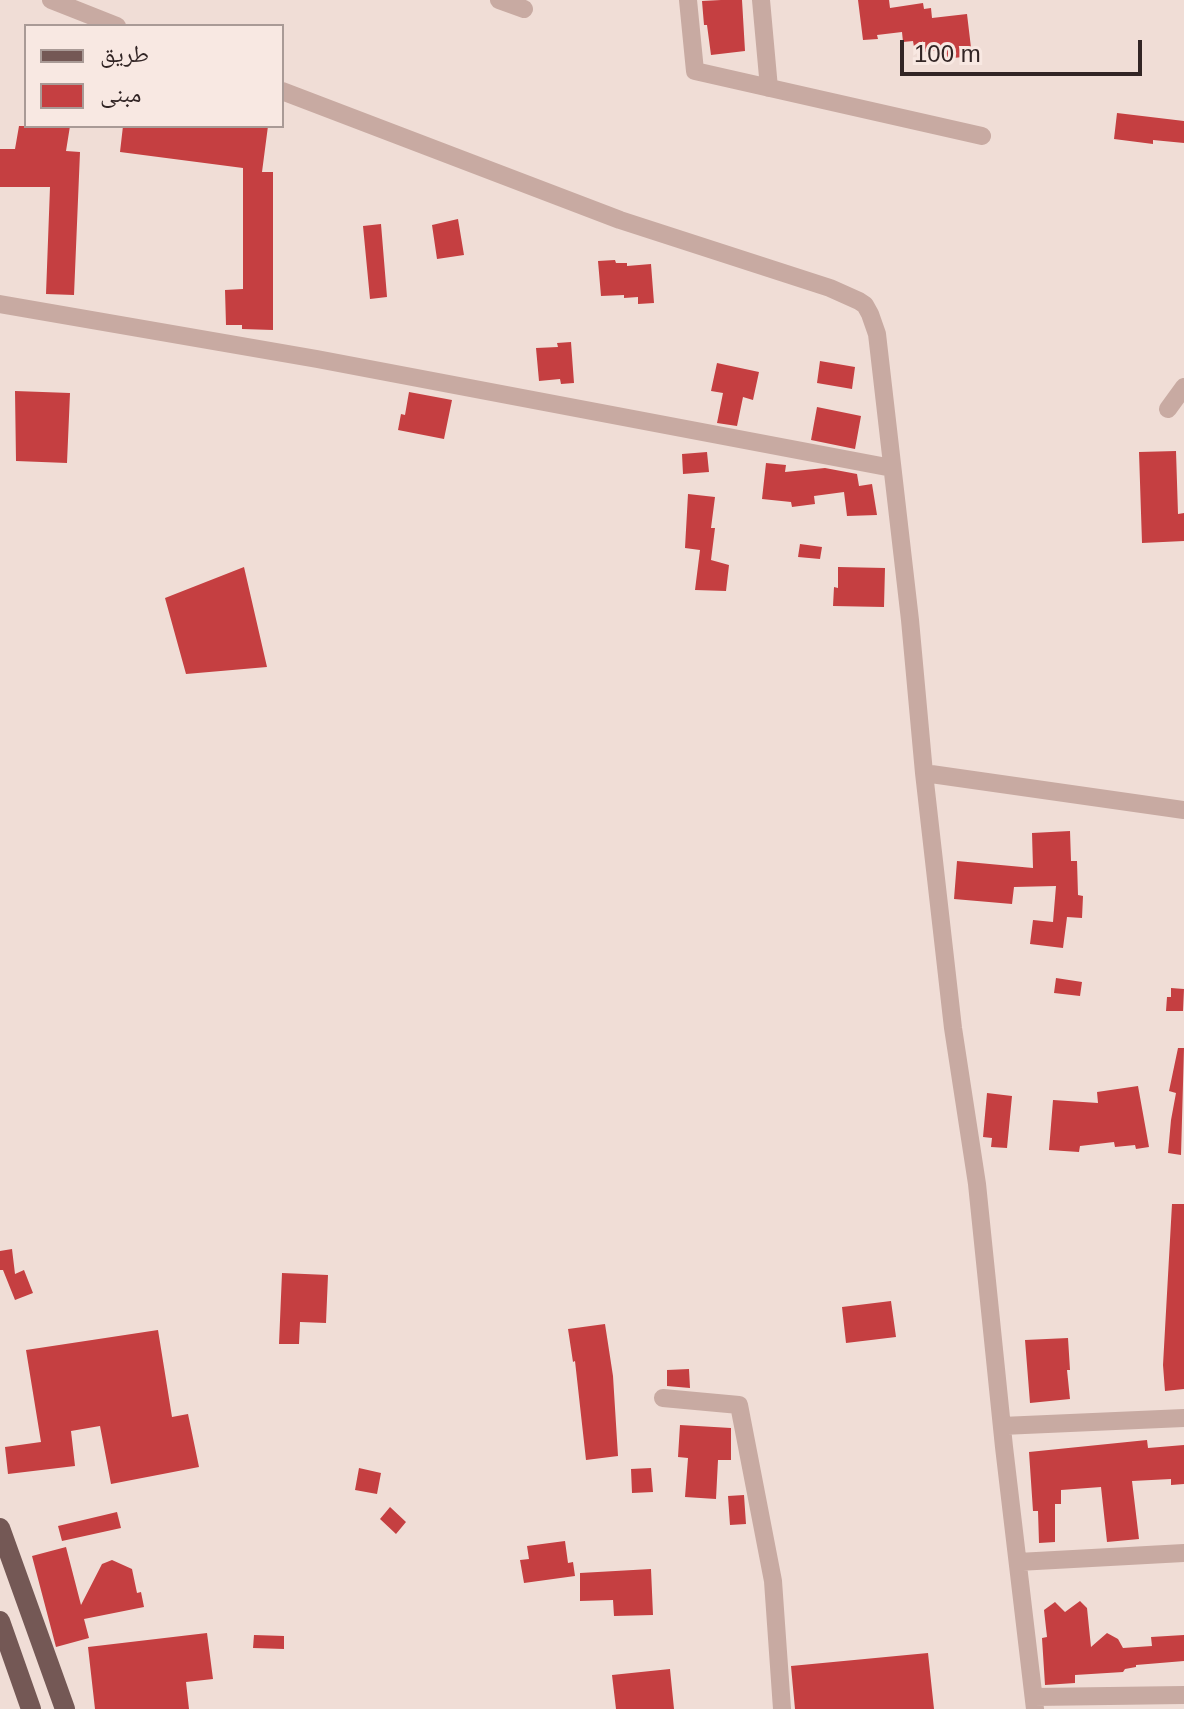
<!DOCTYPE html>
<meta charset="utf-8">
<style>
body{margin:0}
#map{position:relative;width:1184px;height:1709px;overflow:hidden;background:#f0ddd6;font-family:Helvetica,"Noto Naskh Arabic",sans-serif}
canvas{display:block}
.legend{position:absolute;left:24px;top:24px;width:260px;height:104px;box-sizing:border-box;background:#f8e8e2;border:2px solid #a99a96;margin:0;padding:10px 14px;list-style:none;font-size:24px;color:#322525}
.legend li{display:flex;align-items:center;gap:16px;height:40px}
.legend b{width:40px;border:2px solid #a99a96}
.scale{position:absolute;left:900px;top:40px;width:242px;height:36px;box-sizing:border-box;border:4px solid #322525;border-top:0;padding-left:10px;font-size:24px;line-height:28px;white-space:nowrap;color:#322525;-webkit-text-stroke:6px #f8e8e2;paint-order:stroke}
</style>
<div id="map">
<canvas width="1184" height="1709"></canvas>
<ul class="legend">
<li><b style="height:10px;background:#745855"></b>طريق</li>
<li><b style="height:22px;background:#c53f41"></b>مبنى</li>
</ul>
<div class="scale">100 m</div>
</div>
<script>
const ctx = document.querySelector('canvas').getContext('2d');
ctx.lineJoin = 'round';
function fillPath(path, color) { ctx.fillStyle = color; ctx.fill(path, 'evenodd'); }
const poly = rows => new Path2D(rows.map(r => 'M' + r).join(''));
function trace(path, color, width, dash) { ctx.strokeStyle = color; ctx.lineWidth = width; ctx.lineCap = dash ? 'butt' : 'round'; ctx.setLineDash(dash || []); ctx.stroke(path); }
fillPath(poly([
 [721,0,742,0,745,51,711,55,707,25,704,25,702,1],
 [858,0,889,0,890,8,923,3,924,9,931,8,932,18,967,14,972,56,944,59,943,50,915,53,913,41,903,42,902,32,877,35,878,39,863,40],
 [1117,113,1184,121,1184,143,1153,140,1153,144,1114,139],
 [19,126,70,126,66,151,80,152,74,295,46,294,50,187,0,187,0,149,15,149],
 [123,126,268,126,262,172,273,172,273,330,242,329,242,325,226,325,225,290,243,289,243,168,120,152],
 [458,219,464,255,437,259,432,225],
 [381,224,387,297,370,299,363,226],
 [615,260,616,263,627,263,627,266,651,264,654,303,638,304,638,297,624,298,624,295,601,296,598,261],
 [571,342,574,383,561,384,560,379,539,381,536,348,558,347,557,343],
 [820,361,855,367,852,389,817,383],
 [717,363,759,372,753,400,743,397,737,426,717,423,723,393,711,391],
 [15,391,70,393,67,463,16,461],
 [409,392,452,400,444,439,398,430,401,414,405,415],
 [817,407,861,416,855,449,811,440],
 [1176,451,1178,514,1184,513,1184,541,1142,543,1139,452],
 [707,452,709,472,683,474,682,454],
 [766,463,786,465,785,472,825,468,857,474,859,486,872,484,877,515,847,516,844,492,814,496,815,504,792,507,791,502,762,499],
 [688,494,715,497,711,528,715,528,711,560,729,565,726,591,695,590,700,550,685,548],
 [800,544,822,547,820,559,798,557],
 [244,567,267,667,186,674,165,598],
 [838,567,885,568,884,607,833,606,834,587,838,588],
 [1070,831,1071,861,1077,861,1078,895,1083,896,1082,918,1067,917,1063,948,1030,944,1033,920,1053,922,1056,886,1014,887,1012,904,954,899,957,861,1033,868,1032,833],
 [1056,978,1082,982,1080,996,1054,993],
 [1171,988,1184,989,1183,1011,1166,1011,1167,997,1171,997],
 [1178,1048,1184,1048,1181,1155,1168,1153,1171,1120,1176,1093,1169,1091],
 [1138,1086,1149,1147,1136,1149,1135,1145,1115,1147,1114,1142,1080,1146,1079,1152,1049,1150,1053,1100,1098,1103,1097,1092],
 [987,1093,1012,1096,1007,1148,991,1147,992,1138,983,1137],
 [1172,1204,1184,1204,1184,1389,1165,1391,1163,1365],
 [12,1249,15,1274,24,1270,33,1293,15,1300,3,1270,0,1270,0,1251],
 [282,1273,328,1275,326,1323,300,1322,299,1344,279,1344],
 [891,1301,896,1337,846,1343,842,1307],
 [605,1324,613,1376,618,1456,586,1460,575,1361,573,1362,568,1329],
 [158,1330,172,1417,188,1414,199,1467,111,1484,100,1426,71,1431,75,1466,8,1474,5,1447,41,1442,26,1350],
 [1068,1338,1070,1370,1067,1370,1070,1399,1030,1403,1025,1340],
 [689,1369,690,1388,667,1386,667,1370],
 [680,1425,731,1428,731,1460,718,1460,716,1499,685,1497,688,1458,678,1457],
 [1147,1440,1148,1448,1184,1445,1184,1484,1171,1485,1171,1479,1132,1481,1139,1539,1107,1542,1101,1487,1061,1490,1061,1504,1055,1504,1055,1542,1039,1543,1038,1511,1033,1511,1029,1452],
 [359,1468,381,1473,377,1494,355,1490],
 [651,1468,653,1492,632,1493,631,1469],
 [744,1495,746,1524,730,1525,728,1496],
 [390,1507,406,1522,396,1534,380,1519],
 [117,1512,121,1528,62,1541,58,1526],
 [565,1541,568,1563,573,1562,575,1576,524,1583,520,1560,529,1559,527,1546],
 [66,1547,81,1605,102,1564,112,1560,132,1569,137,1593,141,1592,144,1607,84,1619,89,1638,56,1647,32,1556],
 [651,1569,653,1615,614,1616,613,1600,580,1601,580,1573],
 [1080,1601,1087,1608,1091,1647,1107,1633,1118,1639,1123,1648,1152,1646,1151,1637,1184,1635,1184,1661,1136,1665,1136,1667,1125,1669,1123,1672,1075,1675,1075,1683,1045,1685,1042,1638,1047,1637,1044,1610,1055,1602,1065,1612],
 [207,1633,213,1679,186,1682,189,1709,95,1709,88,1647],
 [254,1635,284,1636,284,1649,253,1648],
 [928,1653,934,1709,795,1709,791,1666],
 [670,1669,674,1709,616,1709,612,1675]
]), '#c53f41');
trace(poly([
 [51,0,117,26],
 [499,0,524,9],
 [688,0,695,71,982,136],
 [761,0,769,88],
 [282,91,620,220,830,288,859,301,865,305,870,314,877,334,910,620,924,773,953,1028,977,1184,1004,1447,1035,1709],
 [0,304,317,359,892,468],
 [1168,409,1184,387],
 [924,773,1184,810],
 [663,1398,739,1405,773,1581,782,1709],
 [1002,1426,1184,1418],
 [1018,1562,1184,1553],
 [1034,1697,1184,1695]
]), '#c8aaa2', 18);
trace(poly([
 [0,1528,65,1709],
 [0,1621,31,1709]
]), '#745855', 20);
</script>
